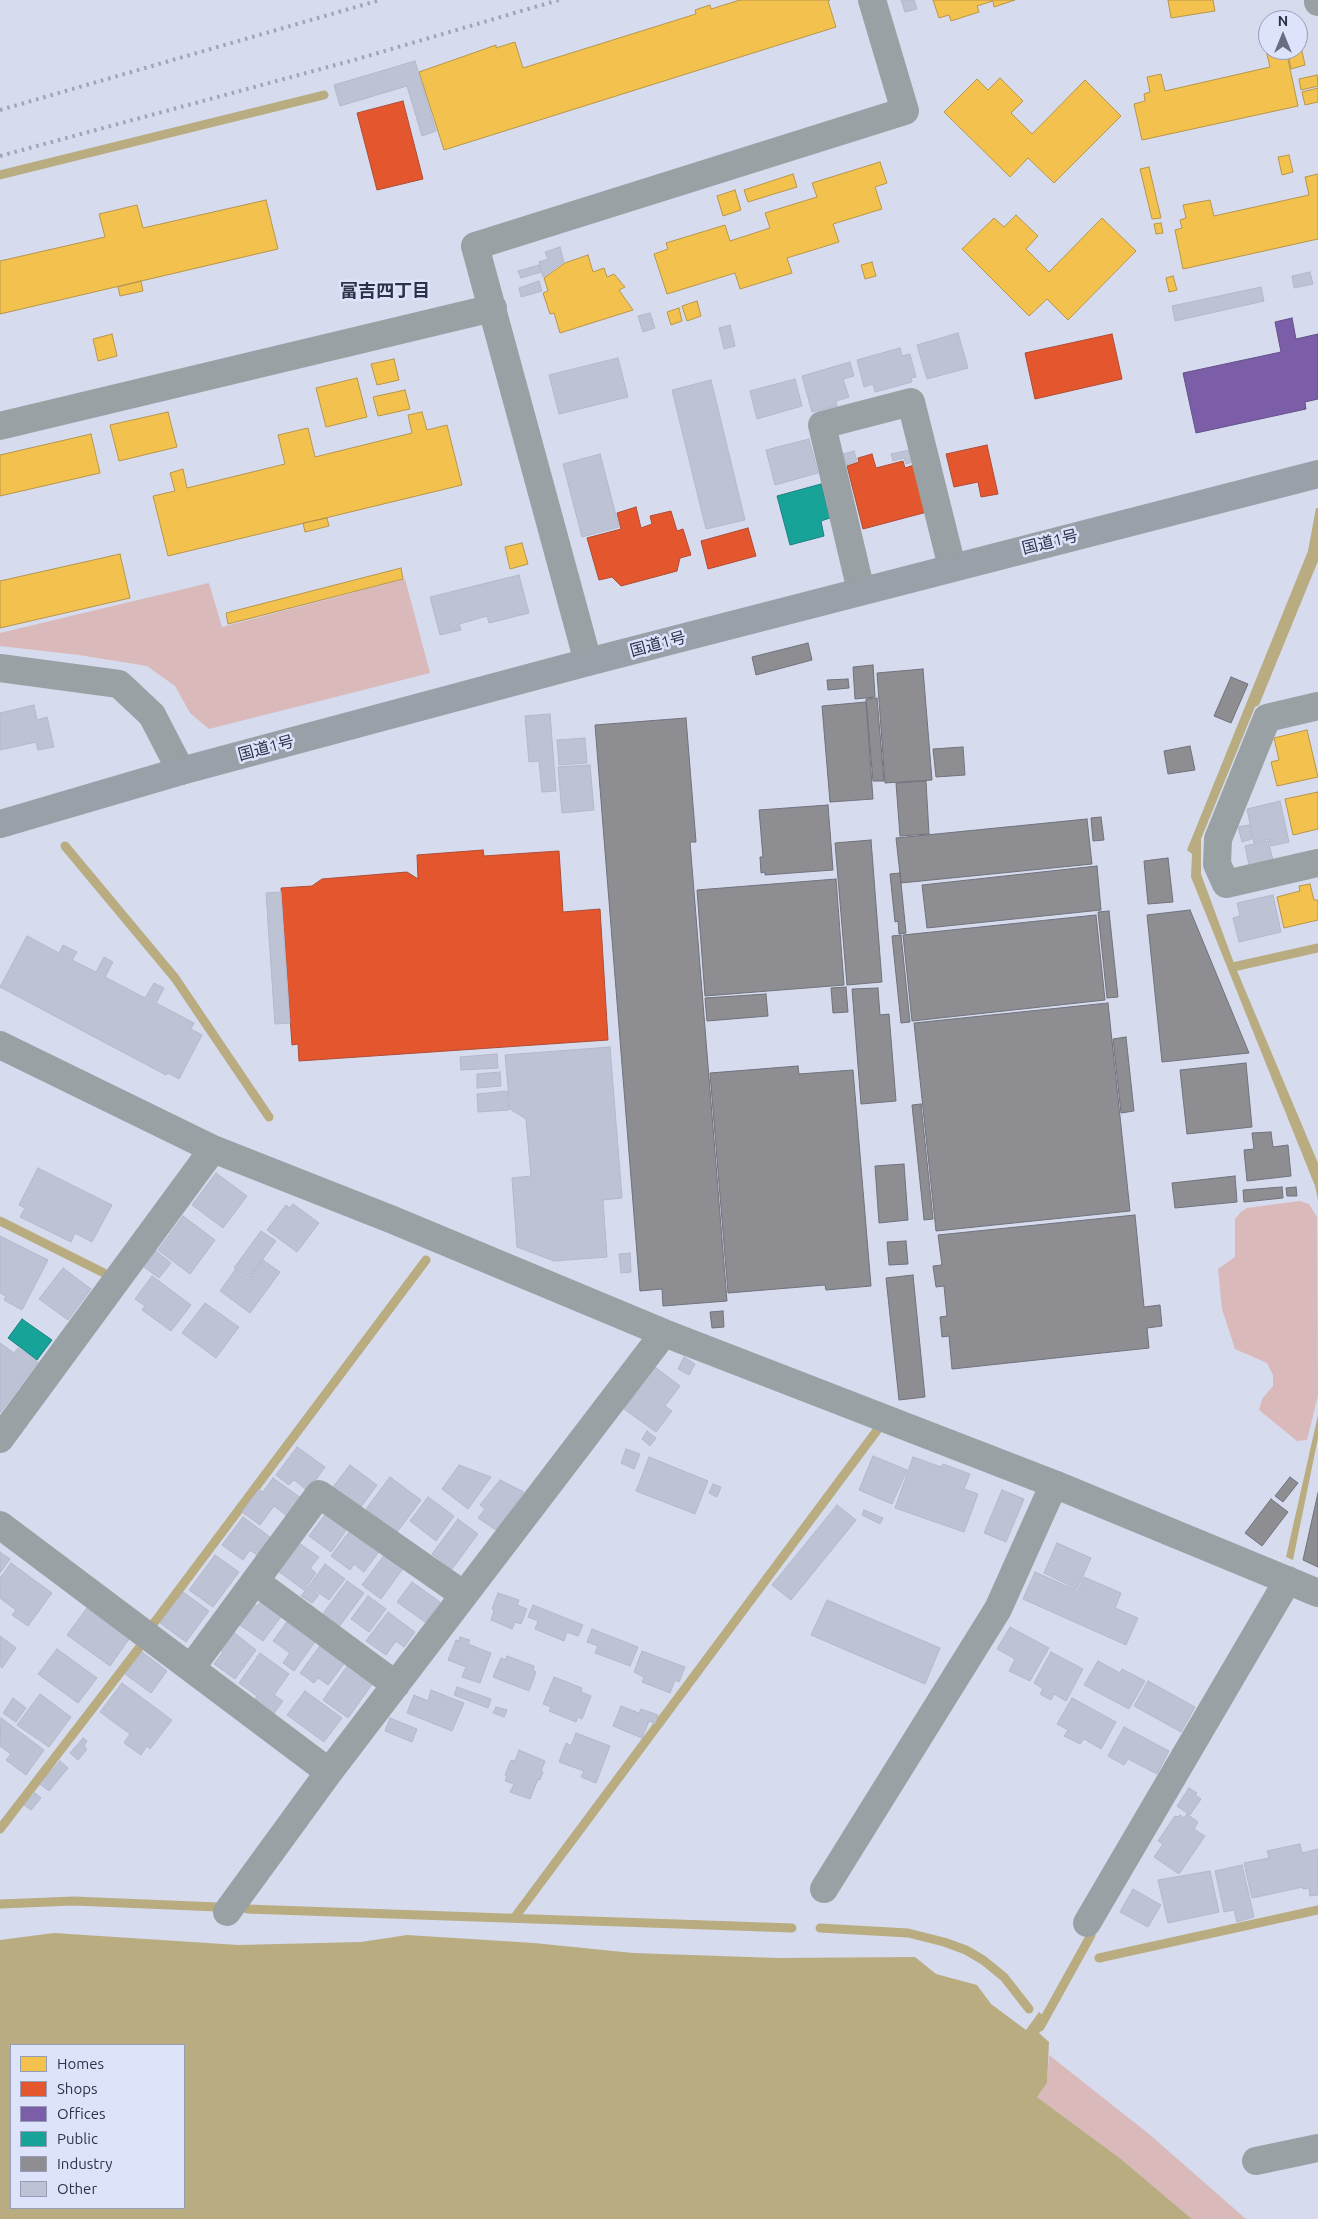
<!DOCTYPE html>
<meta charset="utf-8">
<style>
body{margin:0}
#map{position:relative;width:1318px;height:2219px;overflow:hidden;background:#d6dbee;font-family:Ubuntu,sans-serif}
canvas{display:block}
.legend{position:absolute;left:10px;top:2044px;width:175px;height:165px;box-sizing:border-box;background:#dde3fb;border:1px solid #969cb3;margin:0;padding:6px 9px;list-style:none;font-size:15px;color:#2c3248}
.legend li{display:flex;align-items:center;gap:10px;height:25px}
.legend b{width:25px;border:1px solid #969cb3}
.north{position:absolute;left:1258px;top:10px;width:50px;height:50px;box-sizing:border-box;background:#dde3fb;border:1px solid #969cb3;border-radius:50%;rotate:0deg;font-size:14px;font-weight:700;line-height:20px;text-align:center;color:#2c3248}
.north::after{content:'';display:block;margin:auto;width:18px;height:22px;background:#686d82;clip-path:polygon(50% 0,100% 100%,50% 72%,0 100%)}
</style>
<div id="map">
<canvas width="1318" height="2219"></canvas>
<ul class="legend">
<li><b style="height:14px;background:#f2c14e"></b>Homes</li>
<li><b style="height:14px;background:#e4572e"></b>Shops</li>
<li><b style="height:14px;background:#7b5ea7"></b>Offices</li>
<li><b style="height:14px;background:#17a398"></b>Public</li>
<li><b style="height:14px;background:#8d8d92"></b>Industry</li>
<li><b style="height:14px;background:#bdc2d5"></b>Other</li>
</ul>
<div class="north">N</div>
</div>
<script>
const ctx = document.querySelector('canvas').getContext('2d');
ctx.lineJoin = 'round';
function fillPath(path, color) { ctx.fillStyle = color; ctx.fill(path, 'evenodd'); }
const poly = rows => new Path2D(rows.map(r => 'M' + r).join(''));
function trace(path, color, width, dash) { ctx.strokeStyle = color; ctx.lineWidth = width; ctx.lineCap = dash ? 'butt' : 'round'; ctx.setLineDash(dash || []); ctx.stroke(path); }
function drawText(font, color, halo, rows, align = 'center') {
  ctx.font = font + ' Ubuntu,"Noto Sans JP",sans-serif'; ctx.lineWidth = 5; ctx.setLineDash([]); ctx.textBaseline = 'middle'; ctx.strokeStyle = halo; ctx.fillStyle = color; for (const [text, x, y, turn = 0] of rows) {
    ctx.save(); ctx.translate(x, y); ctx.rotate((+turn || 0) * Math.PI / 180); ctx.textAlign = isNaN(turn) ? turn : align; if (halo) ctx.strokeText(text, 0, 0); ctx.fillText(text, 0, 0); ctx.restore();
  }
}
fillPath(poly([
 [405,579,430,673,209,729,190,713,175,686,147,666,79,655,0,646,0,633,209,583,222,627],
 [1299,1201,1309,1204,1317,1217,1318,1395,1307,1440,1297,1441,1259,1410,1262,1399,1273,1386,1273,1375,1267,1363,1235,1349,1222,1309,1218,1269,1235,1257,1235,1219,1241,1212,1247,1208],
 [1049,2055,1149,2134,1246,2219,1192,2219,1121,2159,1037,2097,1047,2083]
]), '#dab9ba');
fillPath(poly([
 [1316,508,1318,508,1318,561,1259,705,1255,707,1201,839,1201,874,1235,966,1318,1163,1318,1200,1315,1186,1191,877,1192,854,1187,850,1308,551],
 [1318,1415,1318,1438,1293,1560,1286,1557],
 [54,1933,238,1945,361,1942,407,1935,534,1943,633,1953,778,1958,915,1957,936,1974,977,1985,991,2004,1026,2030,1039,2012,1046,2018,1048,2021,1039,2033,1049,2042,1047,2083,1037,2097,1121,2159,1192,2219,0,2219,0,1940],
 [184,2045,184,2208,11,2208,11,2045]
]), '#b9ac81');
const homes = poly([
 [740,0,830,0,828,1,836,27,444,150,419,72,496,45,496,48,515,42,523,68,696,14,695,10,710,5,711,9,740,0],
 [933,0,1015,0,994,7,993,1,977,6,979,12,951,21,949,15,939,18,933,0],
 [1168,0,1213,0,1215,11,1171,18,1168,0],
 [1298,42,1300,42,1305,65,1291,69,1287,50,1298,50,1298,42],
 [1266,50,1286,50,1298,106,1142,140,1134,104,1145,101,1144,94,1150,92,1147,77,1161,74,1165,91,1270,67,1266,50],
 [1317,75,1318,86,1301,90,1299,79,1317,75],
 [1000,78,1023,101,1011,113,1032,134,1085,80,1121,116,1054,183,1028,158,1010,177,944,112,977,79,988,90,1000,78],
 [1318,88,1318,102,1305,105,1302,92,1318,88],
 [1289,155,1293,172,1282,175,1278,157,1289,155],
 [880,162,887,183,875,187,882,209,833,224,839,242,787,258,792,273,740,289,735,273,667,294,654,254,668,249,666,243,725,225,730,241,770,228,765,213,817,197,812,183,880,162],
 [1149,167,1161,218,1152,219,1140,169,1149,167],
 [793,174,797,187,748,202,744,190,793,174],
 [1318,174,1318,239,1183,269,1175,230,1182,228,1180,220,1186,218,1183,205,1210,200,1214,216,1309,195,1305,177,1318,174],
 [735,190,741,210,723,216,717,196,735,190],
 [266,200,278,249,0,314,0,261,105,237,99,214,137,205,143,228,266,200],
 [1016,215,1038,236,1026,249,1049,272,1102,218,1136,251,1068,320,1047,299,1029,316,962,249,994,218,1004,227,1016,215],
 [1161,223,1163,233,1156,234,1154,224,1161,223],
 [588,255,593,272,604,268,607,277,614,274,625,287,619,290,633,310,560,333,554,313,550,314,543,293,548,291,544,278,565,263,588,255],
 [872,262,876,276,865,279,861,265,872,262],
 [1173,276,1177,290,1169,292,1166,278,1173,276],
 [141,281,143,291,120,296,118,287,141,281],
 [697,301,701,316,687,321,682,306,697,301],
 [679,308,682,321,671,325,667,312,679,308],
 [112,334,117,356,98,361,93,339,112,334],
 [394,359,399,380,377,385,371,364,394,359],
 [357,378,367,417,326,427,316,388,357,378],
 [405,390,410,409,378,416,373,397,405,390],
 [168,412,177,447,119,461,110,425,168,412],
 [422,412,427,430,447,425,462,485,168,556,153,496,175,491,170,473,183,469,187,488,285,464,278,435,308,428,315,457,412,433,408,415,422,412],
 [91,434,100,473,0,496,0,455,91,434],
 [327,518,329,526,305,532,303,523,327,518],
 [522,543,528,564,510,569,505,547,522,543],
 [120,554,130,598,0,628,0,581,120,554],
 [401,568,403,579,228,624,226,613,401,568],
 [1307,730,1318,777,1277,786,1271,762,1279,760,1274,738,1307,730],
 [1318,792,1318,829,1293,835,1285,799,1318,792],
 [1310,884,1314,900,1318,900,1318,920,1284,928,1277,897,1300,891,1299,886,1310,884]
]);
fillPath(homes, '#f2c14e');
trace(homes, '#b7964c', 1);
const shops = poly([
 [403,101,423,179,377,190,357,113,403,101],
 [1112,334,1122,379,1035,399,1025,353,1112,334],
 [987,445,998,494,981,497,978,482,954,487,946,454,987,445],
 [872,454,876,468,903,461,905,468,914,465,927,512,863,529,847,466,859,462,858,458,872,454],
 [636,507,641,528,652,524,650,516,671,511,677,531,683,529,691,555,680,558,677,571,621,586,612,577,599,580,587,538,621,529,617,513,636,507],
 [748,528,756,556,708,569,701,541,748,528],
 [483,850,484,856,559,851,563,912,600,909,608,1040,299,1061,298,1044,292,1045,281,888,312,886,322,879,407,872,418,879,417,855,483,850]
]);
fillPath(shops, '#e4572e');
trace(shops, '#ad4c36', 1);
const offices = poly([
 [1292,318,1296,339,1318,334,1318,399,1305,402,1306,409,1196,433,1183,373,1281,352,1275,322,1292,318]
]);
fillPath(offices, '#7b5ea7');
trace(offices, '#63518a', 1);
const public = poly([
 [821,484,830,518,821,521,824,536,790,545,777,496,821,484],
 [22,1319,52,1340,37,1360,8,1338,22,1319]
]);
fillPath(public, '#17a398');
trace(public, '#1d8180', 1);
const industry = poly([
 [808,643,812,660,756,675,752,657,808,643],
 [873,665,875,697,855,699,853,667,873,665],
 [923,669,932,780,885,783,877,673,923,669],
 [1231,677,1248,684,1231,723,1214,716,1231,677],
 [848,679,849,688,828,690,827,680,848,679],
 [877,698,884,781,873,781,866,699,877,698],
 [866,702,873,799,830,802,822,706,866,702],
 [686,718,696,842,690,842,727,1301,663,1306,662,1289,640,1291,595,725,686,718],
 [1190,746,1195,770,1168,774,1164,751,1190,746],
 [963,747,965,775,936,777,933,749,963,747],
 [926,781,929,834,900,836,896,783,926,781],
 [828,805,833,870,765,875,765,872,761,873,760,857,763,857,759,810,828,805],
 [1101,817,1104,840,1093,841,1091,818,1101,817],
 [1087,819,1092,864,901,883,896,838,1087,819],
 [871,840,882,982,847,985,835,843,871,840],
 [1168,858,1173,902,1148,904,1144,861,1168,858],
 [1097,866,1101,910,927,928,922,885,1097,866],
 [900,873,906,933,899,934,898,921,895,922,890,874,900,873],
 [836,879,844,985,705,996,697,890,836,879],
 [1190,910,1249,1053,1162,1062,1147,915,1190,910],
 [1109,911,1118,997,1107,998,1098,912,1109,911],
 [1096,915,1105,1000,912,1021,903,935,1096,915],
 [901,935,910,1022,901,1023,892,936,901,935],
 [846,987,848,1012,833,1013,831,988,846,987],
 [878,988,880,1015,889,1014,896,1101,861,1104,852,989,878,988],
 [766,994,768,1016,707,1021,705,998,766,994],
 [1108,1003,1130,1211,936,1231,914,1023,1108,1003],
 [1126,1037,1134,1111,1121,1113,1113,1039,1126,1037],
 [1246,1063,1252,1127,1187,1134,1180,1070,1246,1063],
 [798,1066,799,1074,853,1070,871,1286,826,1290,825,1285,728,1293,710,1073,798,1066],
 [921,1104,933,1219,924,1220,912,1105,921,1104],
 [1271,1132,1273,1147,1288,1145,1291,1176,1247,1181,1244,1150,1254,1149,1252,1133,1271,1132],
 [904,1164,908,1220,879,1223,875,1166,904,1164],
 [1235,1176,1237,1202,1175,1208,1172,1183,1235,1176],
 [1282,1187,1283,1198,1244,1202,1243,1190,1282,1187],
 [1296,1187,1297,1196,1287,1196,1286,1188,1296,1187],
 [1135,1215,1144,1307,1160,1305,1162,1326,1147,1328,1149,1348,952,1369,949,1336,942,1337,940,1317,947,1316,944,1286,936,1287,933,1266,942,1265,938,1235,1135,1215],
 [906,1241,908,1264,889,1265,887,1242,906,1241],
 [913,1275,925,1397,899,1400,886,1278,913,1275],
 [723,1311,724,1327,712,1328,710,1312,723,1311],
 [1290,1477,1298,1483,1283,1502,1275,1496,1290,1477],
 [1318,1493,1318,1567,1303,1560,1318,1493],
 [1271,1499,1288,1512,1262,1546,1245,1533,1271,1499]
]);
fillPath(industry, '#8d8d92');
trace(industry, '#70727c', 1);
trace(poly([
 [0,175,324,95],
 [65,846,175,978,269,1117],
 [1233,967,1318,948],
 [0,1221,104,1273],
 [151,1627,426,1260],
 [0,1829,139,1648],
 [0,1904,74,1901,218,1907],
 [247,1909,792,1928],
 [515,1917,878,1429],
 [820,1928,908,1933,944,1942,966,1950,983,1960,1004,1977,1029,2009],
 [1099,1958,1318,1910],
 [1040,2027,1091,1935]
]), '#b9ac81', 9);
const building = poly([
 [901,0,914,0,917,9,905,12,901,0],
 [415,61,436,131,422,136,407,86,340,106,334,85,415,61],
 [560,247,564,262,543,277,539,262,548,259,545,252,560,247],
 [539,265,541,272,521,278,518,271,539,265],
 [1310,272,1313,284,1294,288,1292,276,1310,272],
 [539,281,542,291,521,297,519,288,539,281],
 [1261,287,1264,301,1175,321,1172,306,1261,287],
 [650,313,655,328,643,332,638,316,650,313],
 [730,325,735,346,724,349,719,328,730,325],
 [958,333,968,368,927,379,917,345,958,333],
 [900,348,902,356,910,354,916,377,911,378,912,382,875,392,873,384,864,387,857,360,900,348],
 [618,358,628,397,559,414,549,375,618,358],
 [850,362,854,376,843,379,849,397,836,401,837,406,812,412,802,376,850,362],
 [795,379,802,406,757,419,750,391,795,379],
 [711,380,745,520,706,529,672,390,711,380],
 [809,439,818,473,775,485,766,450,809,439],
 [909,450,913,462,906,464,904,458,893,461,891,454,909,450],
 [854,451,857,461,846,465,843,454,854,451],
 [600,454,619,527,582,537,563,464,600,454],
 [519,575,529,613,489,623,487,616,459,624,461,630,440,635,430,597,519,575],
 [34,705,37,720,47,717,54,747,38,750,36,742,0,750,0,713,34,705],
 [550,714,556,791,542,792,539,761,529,762,525,716,550,714],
 [585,738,587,763,559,765,557,740,585,738],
 [590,765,594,810,562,813,558,767,590,765],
 [1280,801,1289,842,1271,846,1269,839,1254,843,1247,809,1280,801],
 [1249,825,1252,839,1242,842,1238,827,1249,825],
 [1268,841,1273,860,1249,865,1245,846,1268,841],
 [281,892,290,1023,275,1024,266,893,281,892],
 [1273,895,1281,932,1239,942,1233,918,1240,916,1237,903,1273,895],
 [27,936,59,953,63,945,77,952,72,960,96,972,104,957,113,962,105,977,145,998,154,983,164,988,156,1003,194,1023,191,1029,202,1035,179,1079,168,1073,166,1075,0,987,27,936],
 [610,1047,622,1198,603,1200,607,1257,554,1261,517,1247,512,1178,531,1176,526,1119,510,1109,505,1055,610,1047],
 [497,1054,498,1068,461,1070,460,1057,497,1054],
 [500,1072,501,1086,477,1088,477,1074,500,1072],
 [507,1091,509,1110,478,1112,477,1094,507,1091],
 [38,1168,112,1205,92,1242,75,1233,71,1242,20,1217,25,1208,19,1205,38,1168],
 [216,1173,247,1196,223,1228,192,1205,216,1173],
 [293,1204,319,1223,297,1252,267,1230,286,1205,290,1208,293,1204],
 [183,1216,215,1240,190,1274,158,1250,183,1216],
 [261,1231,276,1241,249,1278,234,1268,261,1231],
 [0,1236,48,1260,22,1310,4,1300,6,1296,0,1293,0,1236],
 [156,1251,171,1263,159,1278,144,1267,156,1251],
 [630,1253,631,1272,621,1273,619,1254,630,1253],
 [263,1260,280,1272,250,1313,220,1291,235,1270,249,1280,263,1260],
 [63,1268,91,1289,68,1320,39,1299,63,1268],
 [152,1276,191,1305,171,1331,142,1310,145,1306,135,1299,152,1276],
 [205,1303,239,1327,216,1358,182,1333,205,1303],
 [0,1343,14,1353,18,1348,38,1362,0,1413,0,1343],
 [684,1357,695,1364,689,1375,678,1369,684,1357],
 [655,1367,680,1386,665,1406,672,1411,656,1432,624,1409,655,1367],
 [647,1431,656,1438,650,1446,642,1439,647,1431],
 [297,1447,325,1467,308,1491,294,1480,289,1485,276,1475,297,1447],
 [626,1449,640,1454,634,1469,621,1463,626,1449],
 [873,1456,907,1470,892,1504,859,1490,873,1456],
 [649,1457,708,1481,695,1514,636,1491,649,1457],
 [913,1457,941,1467,943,1464,970,1474,964,1489,978,1494,964,1532,895,1508,913,1457],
 [350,1465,377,1485,361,1507,333,1487,350,1465],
 [459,1465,491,1477,468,1509,442,1489,459,1465],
 [390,1477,421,1500,397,1532,366,1509,390,1477],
 [273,1478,301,1498,287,1516,274,1506,260,1525,242,1512,259,1489,263,1492,273,1478],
 [500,1480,524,1492,496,1530,478,1518,485,1509,480,1505,500,1480],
 [713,1484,721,1487,717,1497,709,1493,713,1484],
 [1002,1490,1024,1499,1006,1542,984,1533,1002,1490],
 [428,1497,454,1516,436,1541,410,1521,428,1497],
 [837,1505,856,1520,791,1600,772,1585,837,1505],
 [864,1510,883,1518,880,1524,862,1515,864,1510],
 [326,1513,347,1529,331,1552,309,1536,326,1513],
 [243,1517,270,1537,257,1555,250,1550,243,1560,222,1545,243,1517],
 [458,1519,478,1534,452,1569,432,1554,458,1519],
 [352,1528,381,1549,364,1572,354,1564,350,1570,331,1556,352,1528],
 [299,1543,319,1557,310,1568,316,1573,304,1590,278,1571,299,1543],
 [1057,1543,1091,1558,1077,1589,1044,1573,1057,1543],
 [0,1552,10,1559,0,1573,0,1552],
 [385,1554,404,1567,381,1599,362,1585,385,1554],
 [215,1555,239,1572,213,1607,189,1590,215,1555],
 [11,1563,52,1593,28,1626,12,1615,16,1610,0,1598,0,1578,11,1563],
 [325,1564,345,1579,329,1600,309,1586,325,1564],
 [1035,1572,1078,1591,1084,1577,1121,1593,1115,1608,1138,1618,1126,1645,1023,1599,1035,1572],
 [347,1581,364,1593,339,1627,322,1615,347,1581],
 [412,1582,440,1602,425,1622,397,1602,412,1582],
 [308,1587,319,1595,312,1603,301,1596,308,1587],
 [183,1592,209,1611,186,1642,160,1623,183,1592],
 [498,1593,519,1600,517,1605,527,1609,521,1624,515,1622,512,1629,491,1620,494,1610,492,1609,498,1593],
 [368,1596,386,1609,369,1632,351,1619,368,1596],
 [263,1599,283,1614,263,1641,237,1623,252,1602,257,1606,263,1599],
 [827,1600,940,1648,925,1684,811,1635,827,1600],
 [533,1605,583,1625,578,1636,567,1632,564,1641,535,1629,538,1621,528,1617,533,1605],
 [87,1608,129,1639,110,1666,67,1635,87,1608],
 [388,1612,415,1632,404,1647,396,1641,386,1655,366,1641,388,1612],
 [289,1619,317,1639,294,1671,283,1663,290,1653,273,1641,289,1619],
 [1010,1627,1049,1648,1030,1681,1009,1671,1015,1659,997,1649,1010,1627],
 [592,1629,638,1647,630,1666,595,1653,598,1646,587,1642,592,1629],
 [232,1631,256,1650,235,1679,214,1664,223,1652,219,1649,232,1631],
 [0,1636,16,1648,2,1668,0,1666,0,1636],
 [460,1637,470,1640,468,1644,491,1653,480,1683,462,1677,466,1667,448,1660,456,1640,459,1641,460,1637],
 [322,1643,346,1661,328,1685,318,1678,314,1683,300,1673,322,1643],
 [57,1649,97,1678,78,1703,38,1674,57,1649],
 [642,1651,685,1667,679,1682,675,1680,670,1693,642,1682,644,1677,634,1672,642,1651],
 [142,1652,167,1671,151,1693,125,1674,142,1652],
 [1051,1652,1083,1669,1066,1701,1054,1694,1051,1700,1040,1694,1043,1689,1034,1683,1051,1652],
 [260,1653,289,1674,274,1695,283,1701,272,1716,253,1702,257,1696,239,1683,260,1653],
 [507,1656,534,1666,533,1670,536,1672,529,1691,493,1677,501,1658,505,1660,507,1656],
 [1098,1661,1120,1673,1122,1669,1145,1681,1129,1709,1084,1685,1098,1661],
 [348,1665,373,1683,348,1718,323,1700,348,1665],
 [554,1677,582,1688,581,1692,591,1696,582,1719,578,1717,576,1722,549,1711,551,1707,543,1704,554,1677],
 [1148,1681,1195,1707,1181,1732,1134,1706,1148,1681],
 [122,1683,172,1720,150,1749,147,1746,141,1755,124,1743,130,1734,100,1712,122,1683],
 [457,1687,491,1699,488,1708,454,1695,457,1687],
 [431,1690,464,1703,452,1731,407,1713,414,1695,428,1701,431,1690],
 [305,1691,342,1718,324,1742,287,1715,305,1691],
 [40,1694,71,1717,49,1747,17,1725,40,1694],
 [13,1698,26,1708,16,1722,3,1713,13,1698],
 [1072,1698,1116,1722,1101,1749,1084,1739,1080,1744,1064,1736,1068,1730,1057,1724,1072,1698],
 [621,1706,639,1713,641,1709,658,1715,655,1724,649,1721,642,1738,613,1726,621,1706],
 [496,1707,507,1710,504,1717,493,1713,496,1707],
 [1,1718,44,1750,26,1775,6,1760,11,1754,0,1746,1,1718],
 [390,1718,417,1729,412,1742,385,1731,390,1718],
 [1124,1727,1169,1751,1157,1774,1128,1759,1124,1765,1108,1756,1124,1727],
 [576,1733,610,1746,596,1783,581,1777,584,1771,559,1762,566,1743,571,1746,576,1733],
 [83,1738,87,1741,84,1746,87,1749,78,1760,70,1753,83,1738],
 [519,1750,545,1761,541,1771,543,1772,540,1780,538,1779,530,1799,510,1792,514,1784,505,1781,507,1776,505,1775,511,1760,515,1761,519,1750],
 [60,1761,68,1768,49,1791,40,1784,60,1761],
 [1189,1788,1197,1793,1195,1795,1201,1799,1190,1815,1177,1806,1189,1788],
 [35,1793,41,1798,31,1810,24,1805,35,1793],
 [1187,1814,1198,1822,1194,1829,1205,1836,1179,1874,1154,1857,1163,1844,1158,1841,1175,1816,1178,1817,1180,1815,1184,1818,1187,1814],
 [1300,1844,1302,1853,1318,1849,1318,1895,1310,1896,1309,1888,1303,1889,1303,1887,1252,1898,1244,1863,1269,1858,1267,1851,1300,1844],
 [1242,1865,1254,1917,1237,1922,1234,1910,1224,1912,1215,1871,1242,1865],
 [1210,1871,1219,1912,1168,1923,1158,1880,1210,1871],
 [1133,1889,1161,1905,1148,1927,1120,1912,1133,1889]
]);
fillPath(building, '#bdc2d5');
trace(building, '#b3b8cb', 1);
trace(poly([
 [1318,0,1318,2],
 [0,426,493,308],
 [861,591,822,425,911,402,952,567],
 [588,662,475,246,905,111,872,0],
 [0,668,119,684,152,715,181,771],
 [1318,706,1267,718,1218,839,1217,864,1226,884,1318,863],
 [0,1045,213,1149,393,1220,664,1333,1054,1484,1318,1593],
 [0,1439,213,1149],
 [0,1525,329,1772],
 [255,1581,396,1685],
 [191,1668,319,1494,464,1595],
 [824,1889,998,1609,1054,1484],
 [227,1912,329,1772,664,1333],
 [1087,1923,1288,1580],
 [1256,2161,1318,2148]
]), '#9aa1a4', 28);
trace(poly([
 [0,824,181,771,588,662,1318,474]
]), '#99a0a7', 28);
trace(poly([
 [0,110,380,0],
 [0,156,354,60,559,0]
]), '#a0a5ae', 4, [2.5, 5]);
drawText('16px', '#2c3248', '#dde3fb', [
 ["国道1号",1050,542,-14],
 ["国道1号",658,644,-15],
 ["国道1号",266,748,-15]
]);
drawText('bold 18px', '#2c3248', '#dde3fb', [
 ["富吉四丁目",385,291]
]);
</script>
